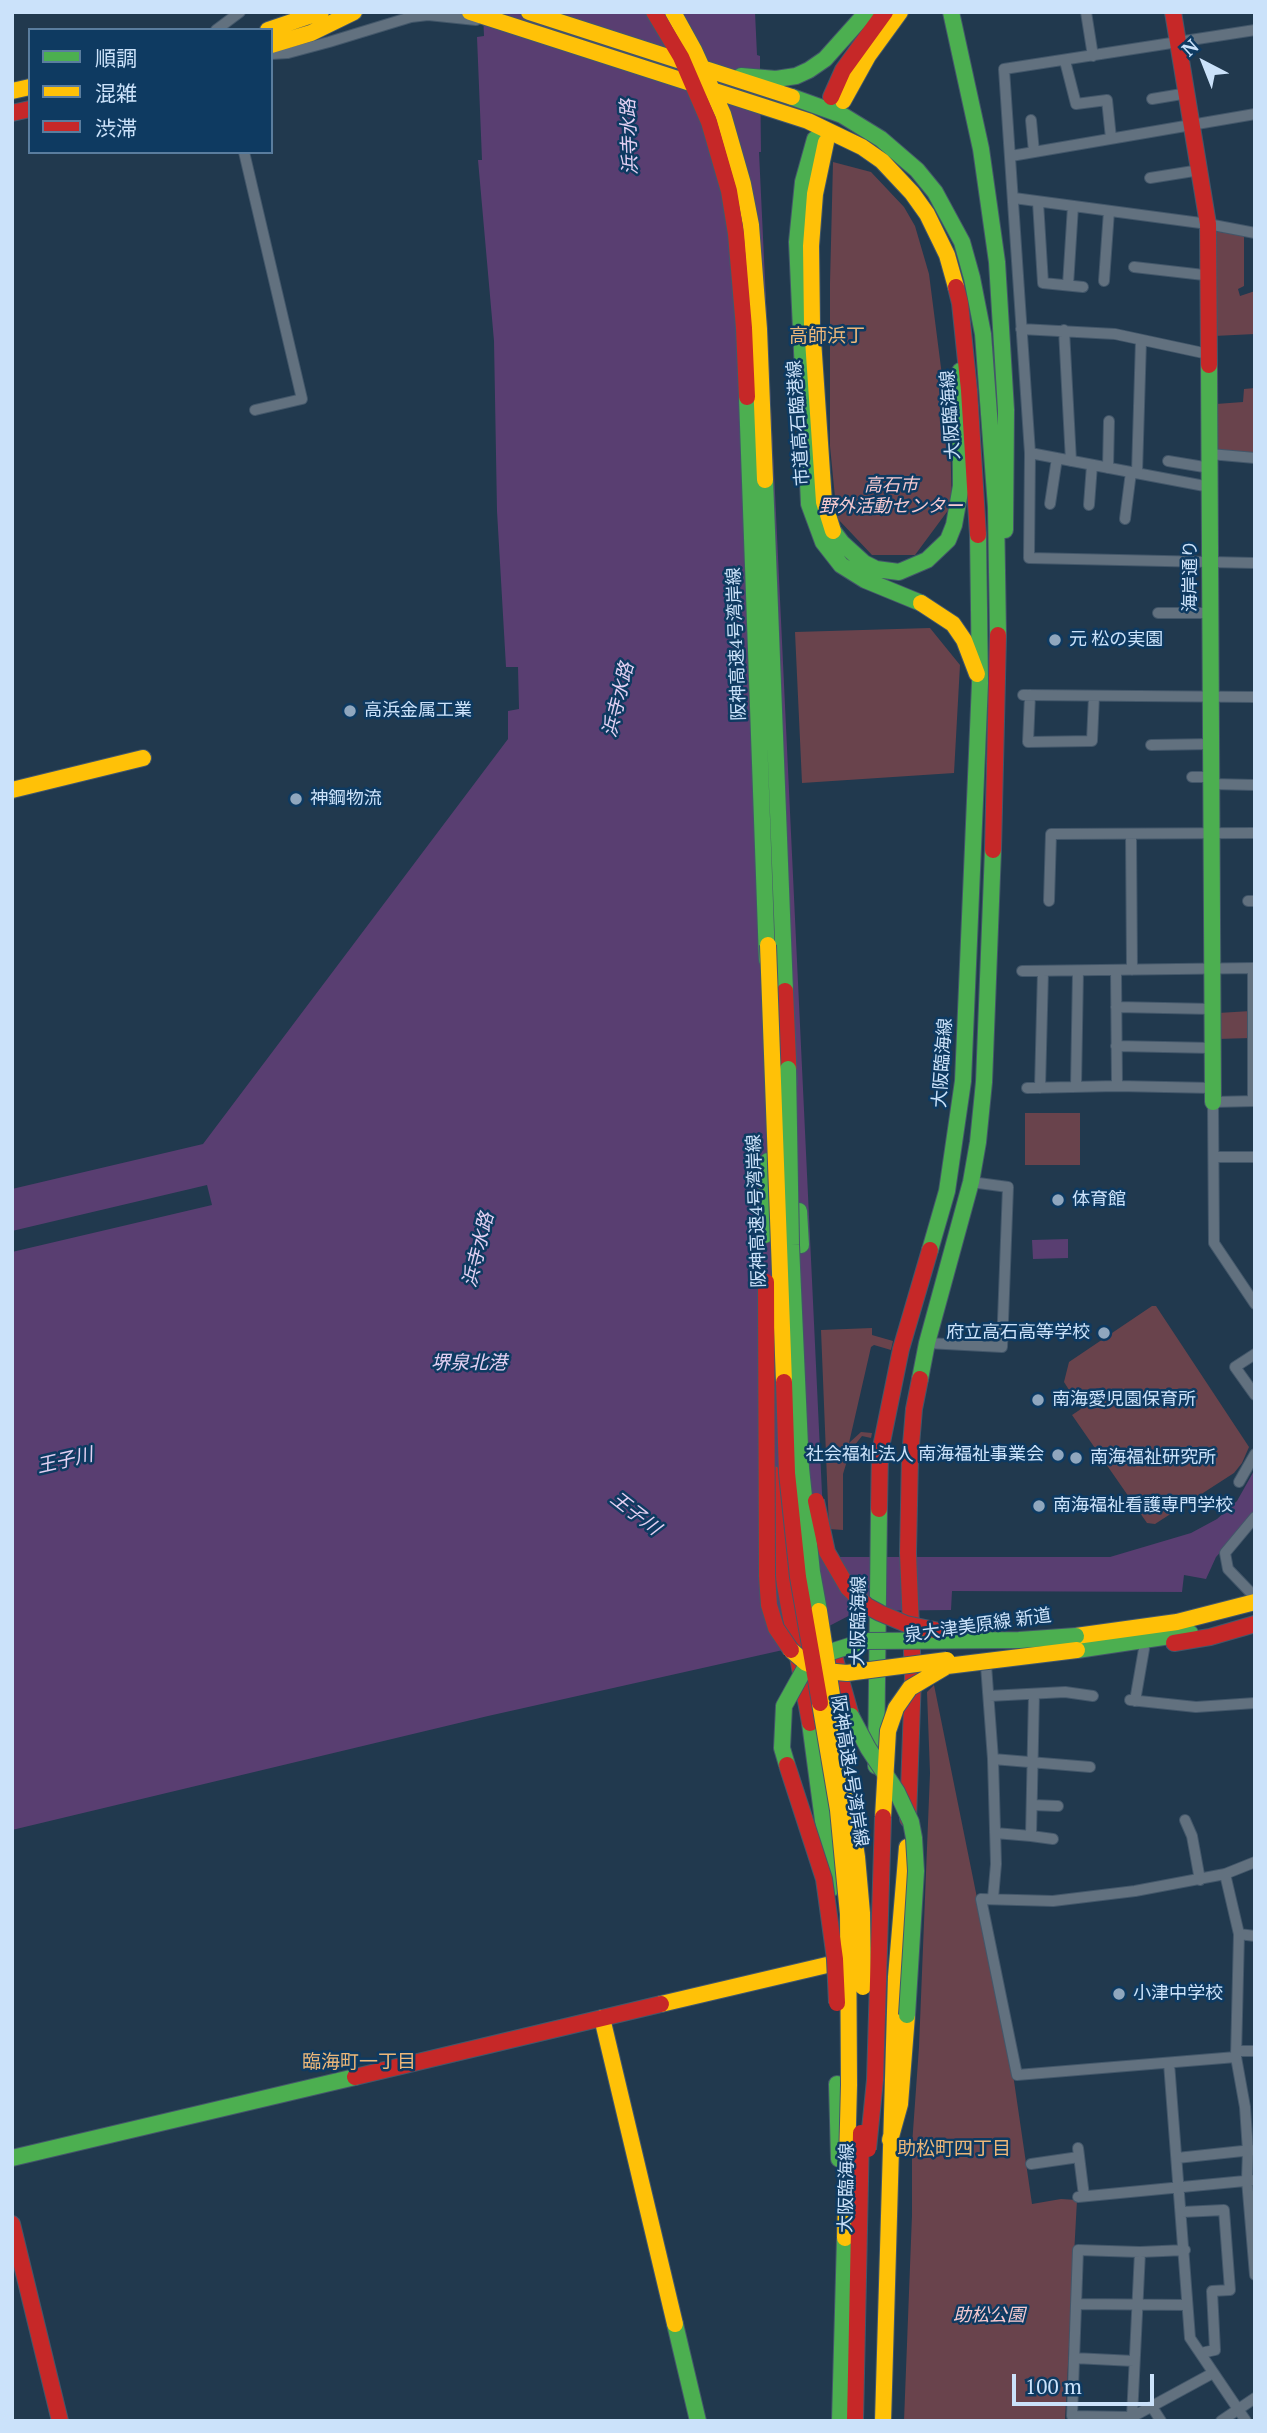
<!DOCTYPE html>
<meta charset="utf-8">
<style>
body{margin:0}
#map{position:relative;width:1267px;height:2433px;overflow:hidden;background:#21394e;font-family:"PT Serif","Noto Sans JP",serif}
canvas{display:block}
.frame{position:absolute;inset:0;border:14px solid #cbe2fa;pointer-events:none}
.legend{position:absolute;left:28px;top:28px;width:245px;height:126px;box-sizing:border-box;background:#0e3a61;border:2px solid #5a7d9e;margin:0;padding:9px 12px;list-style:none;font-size:21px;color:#cbe2fa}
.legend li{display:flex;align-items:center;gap:14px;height:35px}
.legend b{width:35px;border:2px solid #5a7d9e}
.north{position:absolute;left:1169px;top:28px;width:70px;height:70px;-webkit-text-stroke:5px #0e3a61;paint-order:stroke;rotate:318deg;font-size:19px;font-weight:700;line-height:28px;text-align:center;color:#cbe2fa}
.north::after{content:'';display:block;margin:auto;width:24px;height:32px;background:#cbe2fa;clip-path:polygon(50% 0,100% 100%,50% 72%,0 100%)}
.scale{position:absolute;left:1012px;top:2374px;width:142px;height:32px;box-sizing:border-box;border:4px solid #cbe2fa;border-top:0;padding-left:9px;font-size:21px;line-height:24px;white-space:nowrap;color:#cbe2fa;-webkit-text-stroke:5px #0e3a61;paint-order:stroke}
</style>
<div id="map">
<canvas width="1267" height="2433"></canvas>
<div class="frame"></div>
<ul class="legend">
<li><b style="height:9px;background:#4caf50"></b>順調</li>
<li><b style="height:9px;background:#ffc107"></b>混雑</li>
<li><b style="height:9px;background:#c62828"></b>渋滞</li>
</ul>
<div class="north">N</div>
<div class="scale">100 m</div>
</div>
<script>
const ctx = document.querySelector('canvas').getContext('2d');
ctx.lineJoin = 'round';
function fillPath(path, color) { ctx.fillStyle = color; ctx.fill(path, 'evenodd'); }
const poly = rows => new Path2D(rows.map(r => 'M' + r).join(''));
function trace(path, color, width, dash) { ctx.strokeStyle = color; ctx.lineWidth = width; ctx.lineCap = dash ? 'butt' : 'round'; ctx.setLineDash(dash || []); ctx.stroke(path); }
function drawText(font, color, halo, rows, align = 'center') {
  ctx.font = font + ' "PT Serif","Noto Sans JP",serif'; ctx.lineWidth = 5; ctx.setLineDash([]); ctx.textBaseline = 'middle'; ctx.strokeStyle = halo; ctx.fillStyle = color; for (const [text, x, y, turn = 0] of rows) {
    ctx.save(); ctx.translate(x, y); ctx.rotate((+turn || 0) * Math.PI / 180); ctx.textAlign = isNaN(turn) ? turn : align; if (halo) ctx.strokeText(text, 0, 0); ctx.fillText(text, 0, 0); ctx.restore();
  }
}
fillPath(poly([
 [833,162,871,172,904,207,915,226,929,274,950,438,952,505,915,555,872,555,837,518,830,446,830,283],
 [1214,231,1244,236,1244,286,1238,289,1240,296,1255,291,1255,334,1214,336],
 [1255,388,1255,456,1215,452,1216,404,1243,402,1244,389],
 [930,628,960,665,954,773,802,783,795,632],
 [1251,1011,1251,1038,1217,1039,1218,1013],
 [1025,1113,1080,1113,1080,1165,1025,1165],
 [1152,1306,1156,1306,1249,1447,1242,1463,1234,1473,1155,1524,1147,1523,1072,1415,1081,1409,1064,1382,1069,1362],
 [872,1328,872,1335,893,1341,891,1350,874,1345,871,1347,849,1443,861,1432,872,1433,871,1438,862,1436,850,1451,843,1474,843,1530,829,1529,821,1330],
 [934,1685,1014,2081,1032,2204,1061,2199,1077,2200,1065,2420,1080,2421,904,2421,912,2215,912,2145,919,2047,930,1773,927,1692]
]), '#69434c');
fillPath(poly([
 [483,12,755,12,757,55,760,56,760,67,761,152,759,152,825,1557,1110,1557,1191,1533,1217,1519,1237,1501,1255,1469,1255,1509,1245,1525,1216,1557,1206,1579,1184,1575,1182,1592,952,1591,951,1610,858,1611,783,1650,488,1716,12,1830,12,1189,203,1144,508,739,508,711,519,709,518,667,506,667,497,511,494,341,478,160,482,160,477,37,484,36],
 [1068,1239,1068,1258,1033,1259,1032,1240]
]), '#593e71');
fillPath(poly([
 [207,1185,212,1205,12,1252,12,1231]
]), '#21394e');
const street = poly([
 [1086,12,1093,56],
 [216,30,240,12],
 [1255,30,1004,69,1030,453,1029,558,1255,563],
 [271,54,288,53,329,42,411,17,428,15,476,20],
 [1065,61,1076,104,1107,100,1111,138],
 [1152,99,1188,93],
 [1031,120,1034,152],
 [244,152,302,399,255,410],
 [1011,156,1255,114],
 [1150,178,1200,170],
 [1014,198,1208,224,1255,233],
 [1038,202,1043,283,1083,287],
 [1134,267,1204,275],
 [1104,281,1109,211],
 [1068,285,1073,206],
 [1021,329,1115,334,1208,354],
 [1064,330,1071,461],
 [1030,453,1210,487],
 [1210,454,1255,458],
 [1168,461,1210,468],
 [1108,468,1109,421],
 [1137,473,1141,340],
 [1050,504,1057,458],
 [1089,505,1092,465],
 [1125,519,1131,472],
 [1158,613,1211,613],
 [1023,695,1255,697],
 [1030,695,1028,742,1092,741,1094,696],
 [1151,745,1212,744],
 [1192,777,1212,777],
 [1212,784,1255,785],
 [1131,834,1132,970],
 [1049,901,1051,834,1255,833],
 [1248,901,1255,901],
 [1022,971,1255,968],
 [1116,971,1117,1086],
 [1116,1007,1212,1009],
 [1116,1046,1212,1048],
 [1076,1087,1078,971],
 [1027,1088,1117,1086,1213,1088],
 [1040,1088,1043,971],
 [1253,1101,1253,968],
 [1255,1101,1213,1102,1214,1243,1255,1304],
 [1214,1157,1255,1157],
 [927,1343,1002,1347,1008,1187,971,1182],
 [1255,1354,1235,1367,1255,1395],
 [1239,1482,1255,1454],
 [1252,1594,1228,1569,1225,1553,1255,1517],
 [986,1665,993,1759,996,1864,993,1898],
 [989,1696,1065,1692,1093,1696],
 [1130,1700,1196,1707,1255,1703],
 [1135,1701,1144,1649],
 [993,1759,1090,1767],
 [1032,1805,1058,1806],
 [1185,1820,1192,1836,1200,1880],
 [995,1833,1031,1836,1034,1694],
 [1031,1836,1053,1839],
 [1225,1874,1239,1934,1236,2057,1245,2107,1248,2151,1247,2180,1255,2275],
 [1239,1934,1255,1936],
 [1236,2051,1255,2051],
 [1236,2057,1017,2075,981,1899,1053,1901,1135,1891,1225,1874,1255,1862],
 [1169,2063,1190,2338,1246,2421],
 [1078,2148,1084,2196],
 [1177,2158,1252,2150],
 [1031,2164,1079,2157],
 [1078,2197,1255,2180],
 [1182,2212,1224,2210,1230,2290,1212,2291,1215,2350,1201,2353],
 [1185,2250,1140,2252,1078,2250,1072,2416,1132,2417,1213,2373],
 [1078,2304,1187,2305],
 [1074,2358,1134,2361],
 [1152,2407,1161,2421],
 [1132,2417,1140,2252],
 [1221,2421,1255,2398]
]);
const fast = poly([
 [951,12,981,149,997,262,1006,410,1005,530],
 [741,76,776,79,796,76,809,70,825,59,867,12],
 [792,97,842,115,881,139,917,170,935,192,962,242,972,278,983,334,996,507,998,635],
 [815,139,803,182,797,242,809,504,823,542,841,565,865,580,921,603],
 [1209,365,1213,1102],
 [747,397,767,960],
 [765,480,785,991],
 [833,531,842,543,864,563,876,569,899,572,927,560,948,540,954,525,961,486,960,371],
 [799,1211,801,1245],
 [765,1235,768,1161],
 [930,1250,947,1191,963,1081,980,683,978,535],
 [920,1379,927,1343,971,1182,978,1142,984,1082,993,850],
 [1077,1650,1190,1633],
 [810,1723,832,1888],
 [876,1766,879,1509],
 [837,2084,839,2159],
 [12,2158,355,2077],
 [675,2324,698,2421]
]);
const slow = poly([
 [470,12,808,121,862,147,882,161,912,193,927,214,947,255,956,287],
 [529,12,792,97],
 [673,12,694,50,723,114,743,184,751,225,759,329,765,480],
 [268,30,321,12],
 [271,45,311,33,354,12],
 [12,91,30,87],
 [843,101,868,56,900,12],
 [826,142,815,194,811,246,812,325,824,502,833,531],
 [921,603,953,624,964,640,977,674],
 [12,790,143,758],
 [1076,1636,1177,1622,1255,1602],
 [661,2004,844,1961],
 [602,2018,675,2324],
 [890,2140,900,2104,907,2015],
 [883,2421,896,1977,907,1847]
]);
const jam = poly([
 [654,12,681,57,709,122,729,191,736,234,744,328,747,397],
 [1173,12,1208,224,1209,365],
 [831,97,843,70,885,12],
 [12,113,30,109],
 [956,287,960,303,969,390,978,535],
 [993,850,998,635],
 [785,991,789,1083],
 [773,1474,781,1563,810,1723],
 [879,1509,880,1452,901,1349,930,1250],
 [1174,1643,1210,1637,1255,1624],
 [835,1659,851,1716],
 [908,1819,913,1676,908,1553,910,1457,914,1409,920,1379],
 [355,2077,661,2004],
 [12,2224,60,2421]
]);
trace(street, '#43576a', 12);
trace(fast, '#43576a', 18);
trace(slow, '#43576a', 18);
trace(jam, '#43576a', 18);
trace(street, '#62717f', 10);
trace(fast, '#4caf50', 16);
trace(slow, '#ffc107', 16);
trace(jam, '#c62828', 16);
const fastBridge = poly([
 [788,1069,791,1245,801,1468,812,1572,819,1611],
 [851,1716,868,1748,897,1792,911,1822,914,1838,916,1871,907,2015],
 [787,1765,782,1748,784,1706,804,1670,824,1654,865,1641,1019,1640,1076,1636],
 [840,2421,845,2238]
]);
const slowBridge = poly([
 [768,945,784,1382],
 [819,1611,857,1857,862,1913,863,1987],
 [791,1650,806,1663,825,1671,847,1673,947,1660],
 [820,1703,838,1810,848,1914,849,2085,845,2238],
 [883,1817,888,1731,896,1708,910,1688,947,1666,1077,1650]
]);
const jamBridge = poly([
 [766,1282,767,1576,769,1605,776,1628,791,1650],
 [784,1382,787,1473,798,1577,820,1703],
 [816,1501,827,1552,848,1588,867,1606,880,1613,906,1624,939,1631],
 [787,1765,824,1879,835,1959,837,2003],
 [868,2149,875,2080,883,1817],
 [855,2421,861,2133]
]);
trace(fastBridge, '#43576a', 18, []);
trace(slowBridge, '#43576a', 18, []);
trace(jamBridge, '#43576a', 18, []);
trace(fastBridge, '#4caf50', 16);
trace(slowBridge, '#ffc107', 16);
trace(jamBridge, '#c62828', 16);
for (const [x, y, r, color] of [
 [1055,640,7,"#90a7be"],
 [350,711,7,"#90a7be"],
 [296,799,7,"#90a7be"],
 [1058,1200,7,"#90a7be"],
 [1104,1333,7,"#90a7be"],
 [1038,1400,7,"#90a7be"],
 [1058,1455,7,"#90a7be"],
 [1076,1458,7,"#90a7be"],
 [1039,1506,7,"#90a7be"],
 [1119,1994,7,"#90a7be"]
]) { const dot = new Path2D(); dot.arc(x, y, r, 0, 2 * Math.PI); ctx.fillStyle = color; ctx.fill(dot); trace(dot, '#0e3a61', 2.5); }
drawText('18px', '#cbe2fa', '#0e3a61', [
 ["大阪臨海線",951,415,-94],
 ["市道高石臨港線",799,423,-94],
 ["海岸通り",1191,576,-90],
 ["阪神高速4号湾岸線",737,644,-92],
 ["大阪臨海線",943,1063,-86],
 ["阪神高速4号湾岸線",757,1211,-92],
 ["大阪臨海線",859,1621,-89],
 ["泉大津美原線 新道",978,1626,-8],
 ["阪神高速4号湾岸線",849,1771,81],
 ["大阪臨海線",847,2188,-89]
]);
drawText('italic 18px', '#f6cad0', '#0e3a61', [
 ["高石市",891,486],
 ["野外活動センター",891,507],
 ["助松公園",989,2316]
]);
drawText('18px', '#cbe2fa', '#0e3a61', [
 ["元 松の実園",1069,640],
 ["高浜金属工業",364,711],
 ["神鋼物流",310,799],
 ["体育館",1072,1200],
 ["府立高石高等学校",1090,1333,"right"],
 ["南海愛児園保育所",1052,1400],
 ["社会福祉法人 南海福祉事業会",1044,1455,"right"],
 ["南海福祉研究所",1090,1458],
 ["南海福祉看護専門学校",1053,1506],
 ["小津中学校",1133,1994]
], 'left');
drawText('italic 19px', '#e4d1f3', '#0e3a61', [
 ["浜寺水路",630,137,-92],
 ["浜寺水路",619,700,-76],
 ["浜寺水路",479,1250,-76],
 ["堺泉北港",469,1364],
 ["王子川",65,1461,-13],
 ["王子川",635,1514,38]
]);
drawText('19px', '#ecb779', '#0e3a61', [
 ["高師浜丁",827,337],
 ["臨海町一丁目",359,2063],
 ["助松町四丁目",954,2150]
]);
</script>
